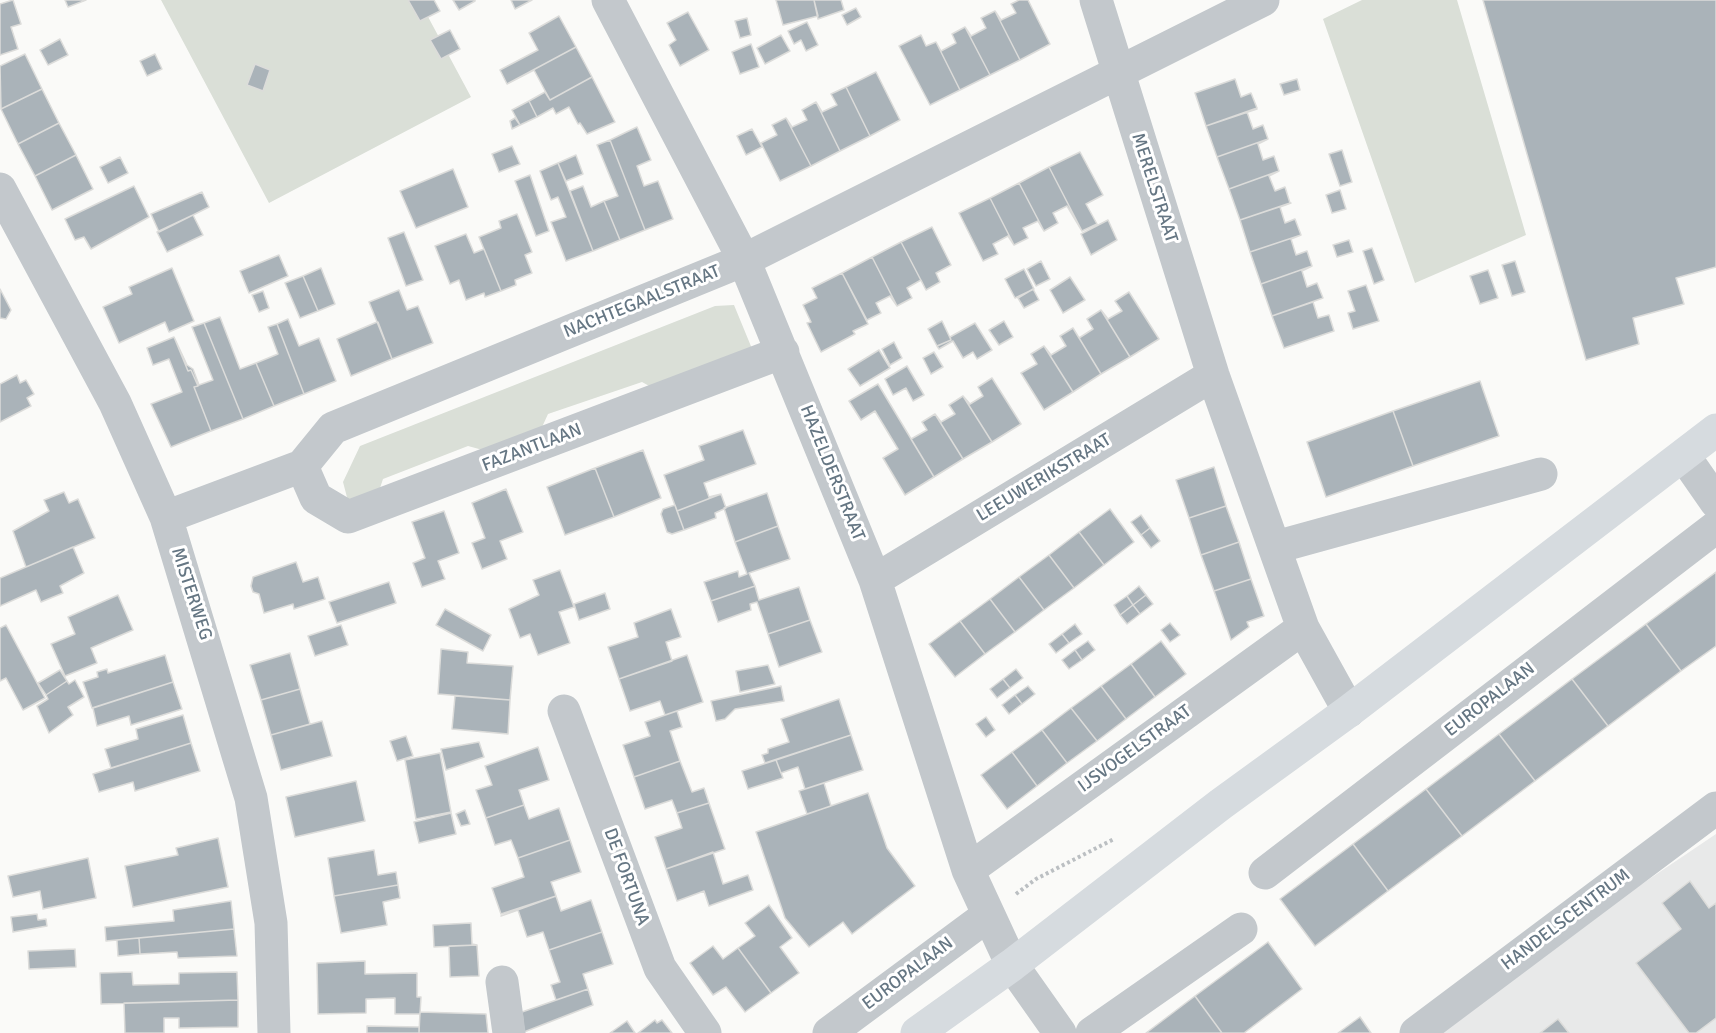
<!DOCTYPE html>
<style>
body{margin:0}
canvas{display:block;background:#fafaf8}
</style>
<canvas width="1716" height="1033"></canvas>
<script>
const ctx = document.querySelector('canvas').getContext('2d');
ctx.lineJoin = 'round';
function fillPath(path, color) { ctx.fillStyle = color; ctx.fill(path, 'evenodd'); }
const poly = rows => new Path2D(rows.map(r => 'M' + r).join(''));
function trace(path, color, width, dash) { ctx.strokeStyle = color; ctx.lineWidth = width; ctx.lineCap = dash ? 'butt' : 'round'; ctx.setLineDash(dash || []); ctx.stroke(path); }
function drawText(font, color, halo, rows, align = 'center') {
  ctx.font = font + ' Signika,sans-serif'; ctx.lineWidth = 6; ctx.setLineDash([]); ctx.textBaseline = 'middle'; ctx.strokeStyle = halo; ctx.fillStyle = color; for (const [text, x, y, turn = 0] of rows) {
    ctx.save(); ctx.translate(x, y); ctx.rotate((+turn || 0) * Math.PI / 180); ctx.textAlign = isNaN(turn) ? turn : align; if (halo) ctx.strokeText(text, 0, 0); ctx.fillText(text, 0, 0); ctx.restore();
  }
}
fillPath(poly([
 [1716,834,1716,1033,1421,1033]
]), '#e8e9e9');
fillPath(poly([
 [161,0,419,0,471,97,269,203],
 [1362,0,1457,0,1526,235,1415,283,1323,19],
 [734,305,755,356,660,392,642,382,548,414,538,436,490,452,468,446,383,479,378,494,349,505,343,482,360,446,715,306]
]), '#dadfd7');
const building = poly([
 [13,0,21,24,11,27,18,49,0,55,0,4,13,0],
 [65,0,86,0,68,7,65,0],
 [408,0,434,0,440,11,420,21,408,0],
 [453,0,475,0,475,1,459,10,453,0],
 [511,0,532,0,515,9,511,0],
 [776,0,814,0,818,16,783,25,776,0],
 [814,0,841,0,844,10,818,19,814,0],
 [1019,0,1028,0,1050,44,1020,60,995,11,1001,20,1016,13,1011,4,1019,0],
 [1483,0,1716,0,1716,267,1676,278,1684,304,1633,318,1639,344,1586,360,1483,0],
 [856,8,861,17,847,25,842,15,856,8],
 [995,11,1020,60,990,75,965,27,971,36,986,28,981,18,995,11],
 [688,12,709,50,680,66,669,45,676,40,667,23,688,12],
 [559,16,576,47,507,84,500,70,538,50,529,33,559,16],
 [747,18,751,35,740,38,735,21,747,18],
 [807,22,818,45,806,51,801,40,794,44,788,31,807,22],
 [965,27,990,75,960,90,936,42,941,51,956,43,952,34,965,27],
 [450,30,460,49,441,59,430,40,450,30],
 [781,35,790,51,765,64,757,48,781,35],
 [921,35,926,46,936,42,960,90,930,105,899,46,921,35],
 [60,39,68,55,48,65,40,50,60,39],
 [751,44,759,67,740,74,732,52,751,44],
 [576,47,592,77,550,100,534,70,507,84,576,47],
 [25,54,42,89,1,109,0,66,25,54],
 [155,54,162,69,147,76,140,61,155,54],
 [255,64,270,70,263,91,247,85,255,64],
 [876,72,900,120,870,136,846,87,876,72],
 [592,77,615,122,587,134,580,123,578,124,569,107,556,114,553,108,537,117,529,101,545,92,550,100,592,77],
 [1235,79,1241,97,1251,93,1257,108,1206,126,1195,93,1235,79],
 [1297,79,1300,90,1284,95,1280,84,1297,79],
 [846,87,870,136,840,151,816,102,822,112,837,105,831,94,846,87],
 [42,89,59,123,18,144,1,109,42,89],
 [529,101,537,117,520,125,512,110,529,101],
 [816,102,840,151,811,166,786,118,792,127,807,120,802,110,816,102],
 [1257,109,1247,112,1253,129,1263,125,1268,139,1217,157,1206,126,1257,109],
 [515,118,520,125,512,129,510,121,515,118],
 [786,118,811,166,780,181,761,143,777,135,772,125,786,118],
 [59,123,76,155,35,176,18,144,59,123],
 [637,127,651,160,637,166,644,186,658,181,673,219,645,230,610,140,637,127],
 [752,129,762,147,746,155,737,136,752,129],
 [1268,139,1258,144,1263,160,1274,156,1279,171,1229,189,1217,157,1268,139],
 [610,140,645,230,620,240,604,201,618,196,597,145,610,140],
 [512,146,520,164,499,172,492,154,512,146],
 [1342,150,1352,182,1340,186,1329,154,1342,150],
 [1080,152,1103,195,1086,204,1097,224,1082,231,1049,167,1080,152],
 [76,155,93,189,52,210,35,176,76,155],
 [576,155,583,174,566,181,558,163,576,155],
 [120,157,128,173,108,183,100,167,120,157],
 [558,163,593,251,566,261,551,222,566,217,558,197,551,200,540,171,558,163],
 [1049,167,1082,231,1067,206,1053,213,1058,223,1044,231,1019,183,1049,167],
 [453,169,468,207,416,228,400,191,453,169],
 [1279,171,1269,176,1275,191,1285,187,1290,203,1240,220,1229,189,1279,171],
 [530,175,549,231,536,236,515,181,530,175],
 [1019,183,1044,231,1038,221,1023,228,1028,238,1014,245,990,198,1019,183],
 [134,186,149,217,91,249,84,237,75,240,65,219,134,186],
 [583,186,591,207,604,201,620,240,593,251,570,191,583,186],
 [1340,190,1346,209,1332,213,1326,195,1340,190],
 [202,192,209,207,159,232,151,214,202,192],
 [990,198,1014,245,1008,236,993,244,998,254,983,261,959,213,990,198],
 [1291,203,1280,207,1285,223,1295,219,1301,235,1250,252,1240,220,1291,203],
 [517,214,532,252,525,255,532,273,515,280,516,285,501,291,479,237,501,228,499,221,517,214],
 [193,215,203,235,167,252,157,232,193,215],
 [1108,220,1117,240,1091,255,1081,234,1108,220],
 [932,227,951,265,936,273,940,282,926,290,901,242,932,227],
 [404,232,423,280,406,286,388,238,404,232],
 [466,234,474,253,484,249,501,291,485,297,484,293,466,300,459,280,450,284,435,246,466,234],
 [1301,235,1291,239,1296,255,1307,251,1312,266,1261,284,1250,252,1301,235],
 [1349,240,1353,252,1337,257,1333,245,1349,240],
 [901,242,926,290,921,280,907,288,912,298,897,306,872,257,901,242],
 [1372,248,1384,280,1374,284,1363,251,1372,248],
 [279,255,288,276,249,293,240,271,279,255],
 [872,257,897,306,890,296,876,303,881,313,867,320,842,273,872,257],
 [1041,261,1050,279,1036,286,1027,269,1041,261],
 [1515,261,1525,292,1512,296,1502,265,1515,261],
 [1312,266,1302,271,1307,287,1317,283,1323,298,1272,316,1261,284,1312,266],
 [172,268,194,321,169,332,165,322,119,343,103,307,132,294,129,287,172,268],
 [321,268,335,304,318,311,303,276,321,268],
 [1024,269,1034,289,1015,298,1005,279,1024,269],
 [1488,270,1498,298,1480,304,1470,276,1488,270],
 [842,273,868,324,853,331,855,334,821,352,807,323,811,322,803,305,817,298,812,288,842,273],
 [303,276,318,311,300,318,285,283,303,276],
 [1070,277,1085,300,1063,313,1050,290,1070,277],
 [1366,285,1379,321,1353,329,1348,313,1355,311,1348,291,1366,285],
 [0,289,11,310,6,319,0,318,0,289],
 [1033,289,1039,300,1024,308,1018,298,1033,289],
 [399,290,407,310,418,306,433,343,392,359,369,302,399,290],
 [263,291,269,308,259,312,252,295,263,291],
 [1129,292,1159,339,1130,357,1101,310,1108,319,1122,311,1115,301,1129,292],
 [1313,302,1318,318,1329,315,1334,331,1284,348,1272,316,1313,302],
 [1101,310,1130,357,1101,374,1073,328,1079,338,1093,329,1087,319,1101,310],
 [220,317,240,369,256,363,274,406,243,419,204,323,220,317],
 [288,319,299,346,319,338,336,381,304,394,277,324,288,319],
 [942,321,951,340,937,346,928,329,942,321],
 [1004,321,1013,337,999,345,989,330,1004,321],
 [377,322,378,322,392,359,351,376,337,339,377,322],
 [204,323,243,419,211,431,194,387,198,386,191,370,188,371,174,337,187,365,193,369,199,385,213,380,192,327,204,323],
 [975,323,992,350,977,359,973,352,963,358,953,341,939,349,937,346,951,340,950,337,975,323],
 [277,324,304,394,274,406,256,363,278,354,268,327,277,324],
 [1073,328,1101,374,1073,392,1044,346,1051,355,1066,346,1060,336,1073,328],
 [174,337,188,371,191,370,198,386,194,387,211,431,171,447,151,404,182,392,169,359,153,365,147,348,174,337],
 [894,342,902,358,890,365,882,349,894,342],
 [1044,346,1073,392,1044,410,1021,373,1037,364,1031,354,1044,346],
 [879,350,890,368,860,386,848,369,879,350],
 [934,352,943,367,931,374,923,358,934,352],
 [907,366,924,395,913,401,906,388,893,395,885,379,907,366],
 [17,375,20,383,26,380,34,394,27,398,31,406,0,422,0,384,17,375],
 [992,378,1021,424,992,442,963,396,970,404,983,396,978,387,992,378],
 [1480,381,1499,436,1413,466,1393,411,1480,381],
 [878,384,934,477,905,495,883,458,898,449,875,411,861,420,849,401,878,384],
 [963,396,992,442,963,459,935,414,941,422,955,414,949,405,963,396],
 [1393,411,1413,466,1326,497,1307,442,1393,411],
 [935,414,963,459,934,477,911,439,927,430,922,422,935,414],
 [743,430,756,464,704,483,709,497,721,494,677,511,664,475,704,460,699,446,743,430],
 [643,450,661,498,614,517,595,468,643,450],
 [1214,467,1226,506,1189,518,1176,480,1214,467],
 [595,468,614,517,565,535,547,487,595,468],
 [506,489,523,532,500,541,507,559,482,569,472,543,485,538,472,503,506,489],
 [64,492,69,503,78,499,95,538,26,567,13,531,49,511,44,500,64,492],
 [767,493,778,526,735,542,724,508,767,493],
 [721,494,726,508,715,513,716,518,684,530,677,511,721,494],
 [675,505,684,530,672,534,667,532,661,514,663,509,675,505],
 [1226,506,1239,542,1201,555,1189,518,1226,506],
 [1110,509,1134,542,1104,565,1079,532,1110,509],
 [444,511,459,553,438,561,445,579,422,587,413,563,425,558,412,522,444,511],
 [1141,515,1150,528,1141,535,1131,522,1141,515],
 [778,526,790,559,749,573,755,586,711,601,704,582,738,571,739,577,747,574,735,542,778,526],
 [1150,528,1160,541,1151,548,1141,535,1150,528],
 [1079,532,1104,565,1074,588,1049,555,1079,532],
 [1239,542,1251,579,1214,591,1201,555,1239,542],
 [73,547,84,573,60,586,63,593,41,602,36,590,0,606,0,578,73,547],
 [1049,555,1074,588,1044,610,1019,577,1049,555],
 [296,562,303,582,318,577,325,599,294,609,293,604,264,613,259,594,253,592,251,586,253,577,296,562],
 [560,570,574,607,559,612,570,643,538,655,530,634,520,638,509,609,539,595,533,580,560,570],
 [1716,572,1716,646,1681,671,1646,624,1716,572],
 [1019,577,1044,610,1015,632,990,599,1019,577],
 [1251,579,1264,616,1247,622,1249,627,1231,640,1214,591,1251,579],
 [389,582,396,603,337,623,329,602,389,582],
 [755,586,759,600,799,587,810,620,768,634,757,602,750,604,751,610,718,622,711,601,755,586],
 [1139,586,1146,595,1133,605,1127,596,1139,586],
 [605,593,610,609,579,620,574,604,605,593],
 [118,595,133,630,91,648,97,663,65,676,51,644,75,634,68,617,118,595],
 [1146,595,1153,604,1140,614,1133,605,1146,595],
 [1127,596,1133,605,1120,615,1114,605,1127,596],
 [990,599,1015,632,985,654,960,621,990,599],
 [1133,605,1140,614,1127,624,1120,615,1133,605],
 [445,609,491,635,483,651,436,625,445,609],
 [671,609,681,637,666,642,672,661,619,679,608,647,638,637,634,623,671,609],
 [810,620,822,652,779,667,768,634,810,620],
 [960,621,985,654,955,677,929,644,960,621],
 [1170,623,1180,635,1170,642,1161,630,1170,623],
 [1075,624,1082,634,1069,643,1062,634,1075,624],
 [1646,624,1681,671,1608,726,1572,679,1646,624],
 [6,625,45,698,23,710,6,678,0,681,0,628,6,625],
 [341,625,348,645,315,656,308,636,341,625],
 [1062,634,1069,643,1056,653,1049,644,1062,634],
 [1088,641,1095,650,1082,660,1075,650,1088,641],
 [1161,641,1186,674,1155,697,1131,664,1161,641],
 [441,649,468,652,467,663,513,666,510,700,438,694,441,649],
 [1075,650,1082,660,1069,669,1062,660,1075,650],
 [290,653,300,689,261,700,250,665,290,653],
 [165,655,173,682,92,708,83,682,98,677,97,672,107,669,108,673,165,655],
 [687,655,703,702,665,715,660,701,630,711,619,679,687,655],
 [1131,664,1155,697,1126,719,1101,686,1131,664],
 [768,665,775,684,740,692,736,671,768,665],
 [1016,669,1023,678,1010,688,1003,679,1016,669],
 [60,670,67,681,46,695,38,683,60,670],
 [1003,679,1010,688,997,698,990,689,1003,679],
 [1572,679,1608,726,1535,781,1499,734,1572,679],
 [75,680,84,697,68,707,73,715,49,733,37,706,48,699,46,695,67,681,69,684,75,680],
 [173,682,182,709,131,725,129,716,97,726,93,708,173,682],
 [781,686,784,701,735,709,725,719,716,721,711,701,781,686],
 [1028,686,1035,694,1022,704,1015,695,1028,686],
 [1101,686,1126,719,1097,741,1071,708,1101,686],
 [300,689,310,724,271,735,261,700,300,689],
 [1015,695,1022,704,1009,714,1002,705,1015,695],
 [455,696,510,700,508,734,452,729,455,696],
 [839,699,851,735,765,763,762,755,768,753,768,749,789,742,781,719,839,699],
 [1071,708,1097,741,1067,763,1042,730,1071,708],
 [677,711,682,727,670,731,680,761,634,777,623,745,650,736,645,722,677,711],
 [183,715,191,743,111,768,105,749,138,739,136,729,183,715],
 [986,717,995,730,986,737,976,724,986,717],
 [322,721,332,756,281,770,271,735,322,721],
 [1042,730,1067,763,1037,786,1012,752,1042,730],
 [1499,734,1535,781,1462,836,1426,789,1499,734],
 [851,735,863,770,805,789,798,767,781,773,776,760,851,735],
 [406,736,413,756,397,761,390,741,406,736],
 [479,742,484,757,446,770,441,749,479,742],
 [191,743,200,771,135,791,133,782,99,792,93,774,191,743],
 [538,747,549,780,519,790,524,805,486,818,476,790,492,785,485,766,538,747],
 [1012,752,1037,786,1007,809,981,775,1012,752],
 [440,753,451,812,416,819,405,760,440,753],
 [776,760,783,778,748,789,742,771,776,760],
 [680,761,692,792,704,788,709,803,677,813,672,800,645,809,634,777,680,761],
 [356,781,365,821,295,837,286,797,356,781],
 [824,783,831,806,807,814,799,791,824,783],
 [1426,789,1462,836,1388,891,1353,844,1426,789],
 [868,793,887,848,915,886,852,934,843,922,809,947,785,918,756,832,868,793],
 [709,803,725,849,666,869,655,837,682,828,677,813,709,803],
 [524,805,529,819,559,808,570,840,518,858,511,840,495,845,486,818,524,805],
 [465,810,470,824,461,826,456,814,465,810],
 [451,813,456,834,419,843,414,822,451,813],
 [218,838,228,887,133,907,125,866,178,855,176,848,218,838],
 [570,840,581,872,551,882,556,896,501,914,492,888,524,877,518,858,570,840],
 [1353,844,1388,891,1315,946,1280,899,1353,844],
 [374,850,378,875,396,872,398,885,334,896,328,858,374,850],
 [713,852,723,884,748,875,753,890,709,906,704,891,677,901,666,869,713,852],
 [88,858,96,898,43,909,40,891,13,897,8,876,88,858],
 [1690,881,1709,908,1716,903,1716,1018,1696,1033,1689,1033,1636,963,1681,929,1662,903,1690,881],
 [398,885,400,898,383,902,387,925,341,933,334,896,398,885],
 [556,896,561,911,591,900,602,932,549,950,543,932,527,937,518,910,501,916,556,896],
 [231,901,234,929,106,941,105,927,174,921,173,910,231,901],
 [769,905,792,938,780,947,799,973,771,993,738,948,755,936,745,923,769,905],
 [37,914,38,920,46,919,47,926,13,932,11,917,37,914],
 [471,923,472,944,477,945,434,947,433,925,471,923],
 [234,929,237,956,178,958,177,952,140,954,139,938,234,929],
 [602,932,613,964,583,974,588,989,556,1000,551,985,560,982,549,950,602,932],
 [139,938,140,954,118,956,117,940,139,938],
 [1268,942,1302,989,1244,1033,1222,1033,1195,996,1268,942],
 [477,945,479,976,450,977,449,946,477,945],
 [713,946,723,959,738,948,771,993,745,1012,726,987,713,995,690,963,713,946],
 [75,949,76,967,29,969,28,951,75,949],
 [365,961,365,974,417,973,417,997,421,997,420,1014,395,1014,395,998,366,999,366,1013,318,1014,317,963,365,961],
 [132,972,133,985,179,984,179,973,237,972,238,1000,101,1004,100,973,132,972],
 [588,989,593,1005,524,1032,522,1012,588,989],
 [1195,996,1222,1033,1146,1033,1195,996],
 [238,1000,238,1027,179,1028,179,1018,164,1018,164,1033,125,1033,124,1003,238,1000],
 [420,1012,486,1014,488,1033,419,1033,420,1012],
 [1360,1017,1371,1033,1338,1033,1360,1017],
 [1558,1019,1569,1033,1540,1033,1558,1019],
 [655,1020,657,1023,662,1020,672,1033,638,1033,655,1020],
 [627,1021,635,1033,610,1033,627,1021],
 [367,1026,419,1027,419,1033,367,1033,367,1026]
]);
fillPath(building, '#aab3b9');
trace(building, '#dcdcda', 1.5);
trace(poly([
 [1016,894,1036,879,1114,839]
]), '#bbbfc2', 4, [3, 3]);
trace(poly([
 [608,0,744,260,875,580,968,870,1012,965,1060,1033],
 [1096,0,1213,375,1303,628,1349,711],
 [0,189,115,403,166,517,251,798,271,923,274,1033],
 [1684,456,1716,502],
 [302,466,316,498,348,517,783,352],
 [166,517,302,466,333,428,744,260,1263,0],
 [1276,547,1541,474],
 [875,580,1213,375],
 [564,711,660,968,705,1033],
 [968,870,1303,628],
 [1265,873,1716,527],
 [502,982,509,1033],
 [829,1033,987,916],
 [1092,1033,1241,929],
 [1416,1033,1716,808]
]), '#c3c8cc', 33);
trace(poly([
 [917,1033,1012,965,1221,804,1349,711,1716,430]
]), '#d6dbdf', 33);
drawText('18px', '#657683', '#fff', [
 ["MERELSTRAAT",1154,188,72],
 ["NACHTEGAALSTRAAT",642,302,-22],
 ["FAZANTLAAN",532,448,-21],
 ["HAZELDERSTRAAT",832,473,68],
 ["LEEUWERIKSTRAAT",1044,478,-31],
 ["MISTERWEG",191,594,72],
 ["EUROPALAAN",1490,700,-38],
 ["IJSVOGELSTRAAT",1135,749,-36],
 ["DE FORTUNA",626,877,70],
 ["HANDELSCENTRUM",1566,920,-37],
 ["EUROPALAAN",908,974,-37]
]);
</script>
